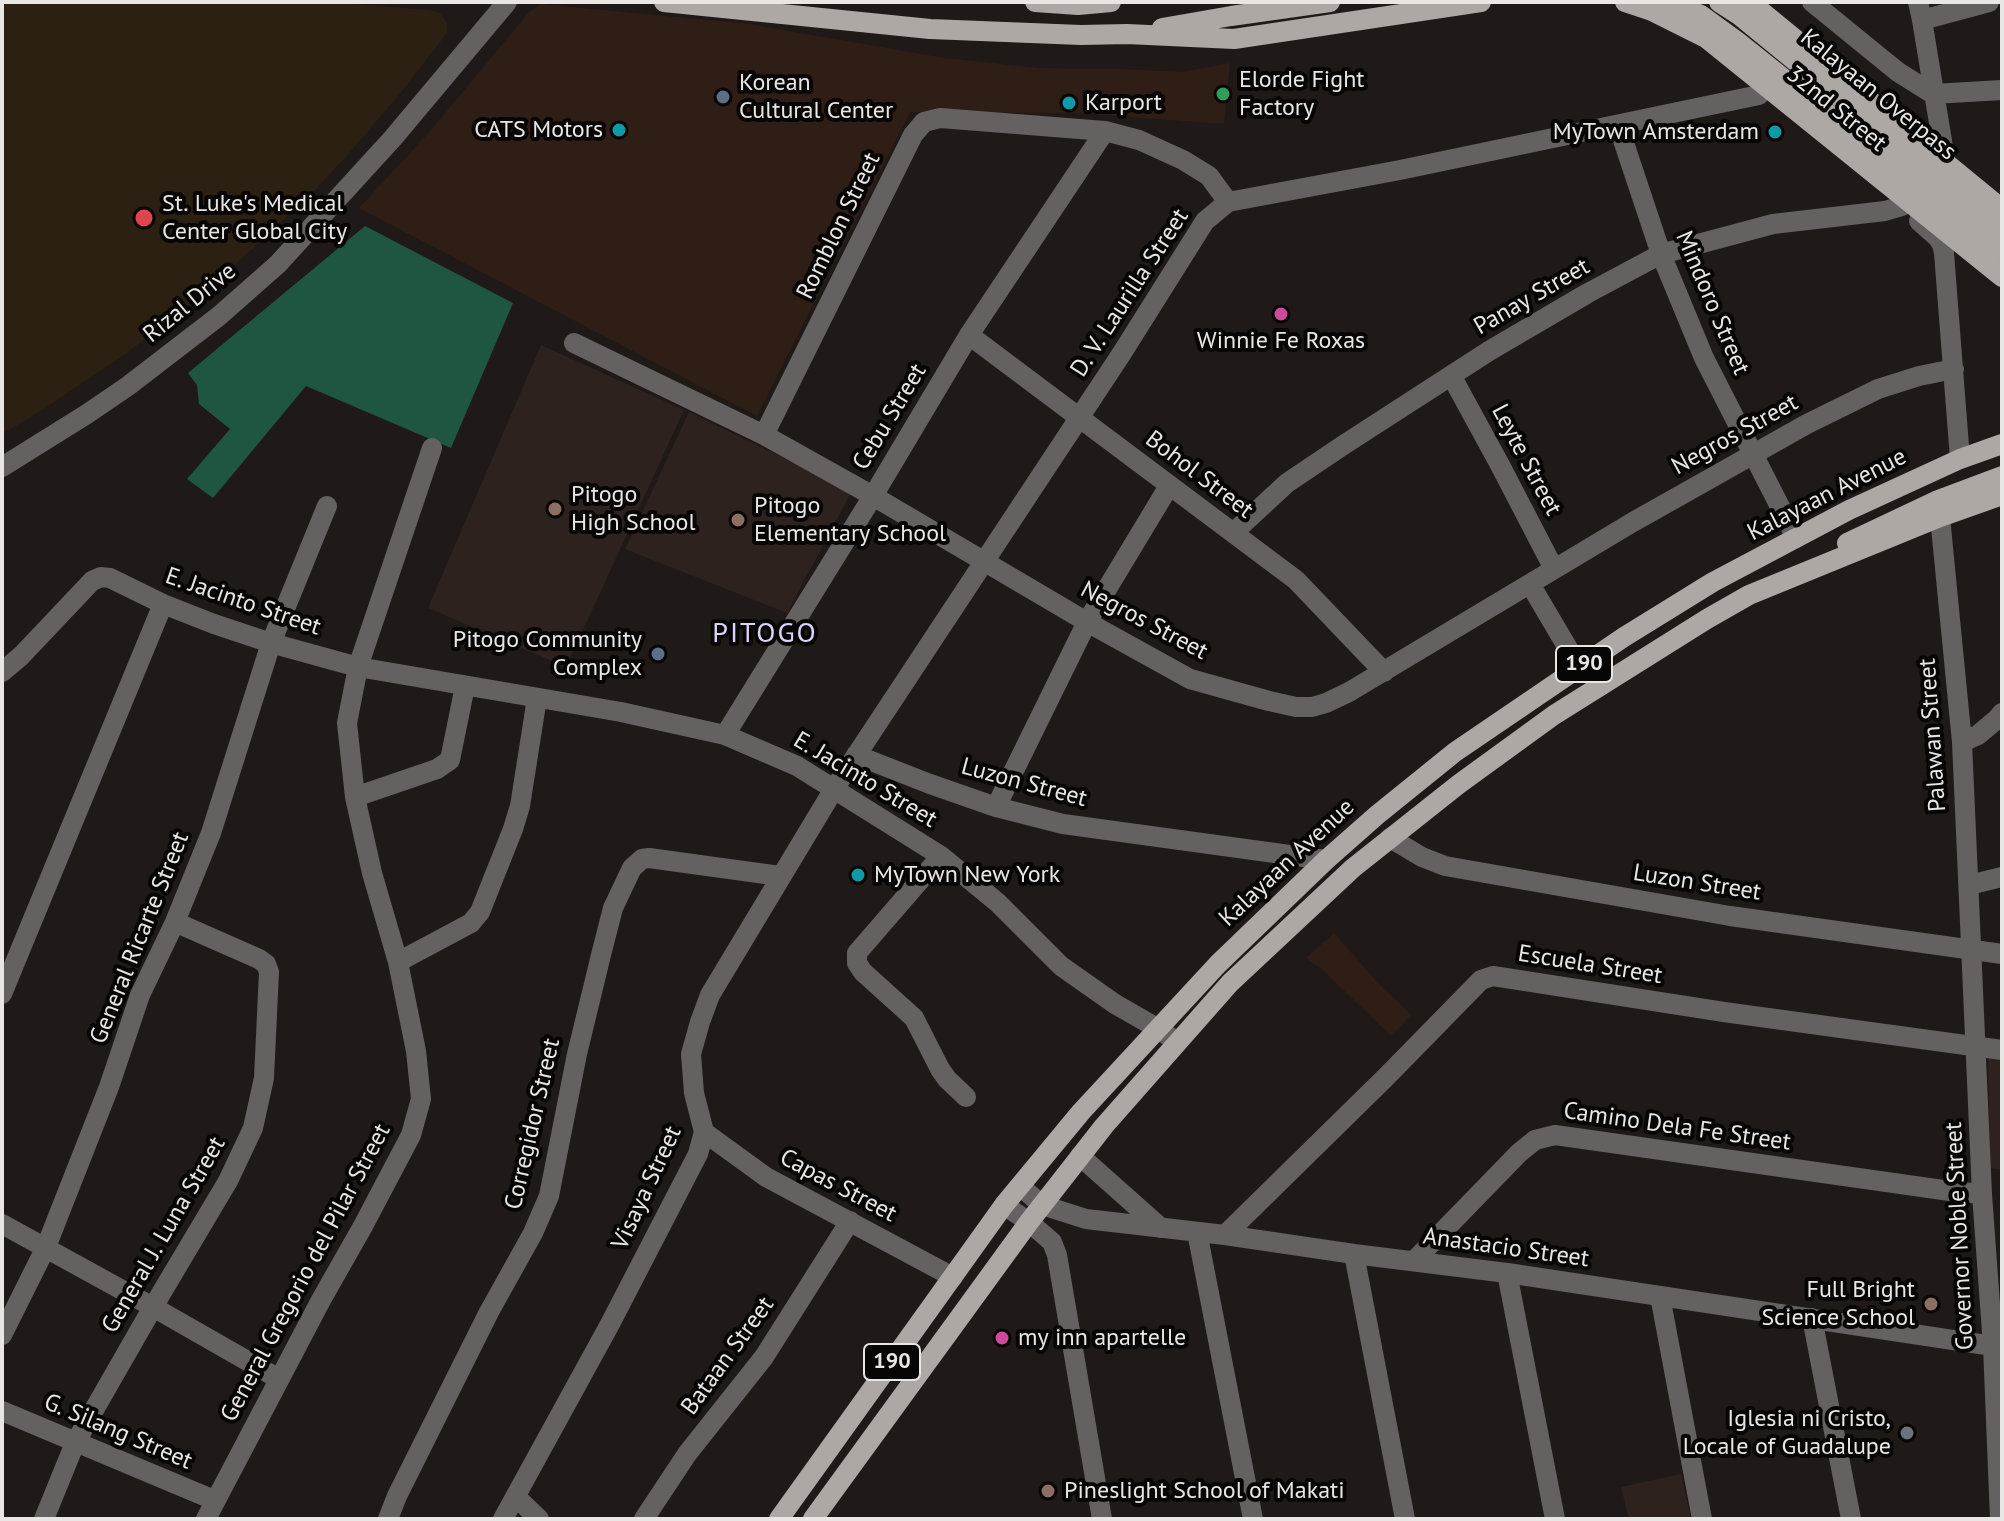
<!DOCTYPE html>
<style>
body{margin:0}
#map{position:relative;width:2004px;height:1521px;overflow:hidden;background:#1f1a18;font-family:"PT Sans",sans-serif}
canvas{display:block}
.frame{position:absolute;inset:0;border:4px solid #eae6e4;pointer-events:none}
</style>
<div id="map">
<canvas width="2004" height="1521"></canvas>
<div class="frame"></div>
</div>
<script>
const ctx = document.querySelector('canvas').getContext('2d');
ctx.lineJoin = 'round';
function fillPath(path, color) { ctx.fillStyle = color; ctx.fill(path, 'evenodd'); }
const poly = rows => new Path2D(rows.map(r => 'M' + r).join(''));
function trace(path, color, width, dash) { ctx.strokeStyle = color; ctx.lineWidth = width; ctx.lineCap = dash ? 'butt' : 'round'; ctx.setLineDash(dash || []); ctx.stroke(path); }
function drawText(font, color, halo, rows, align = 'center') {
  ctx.font = font + ' "PT Sans",sans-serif'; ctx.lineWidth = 8; ctx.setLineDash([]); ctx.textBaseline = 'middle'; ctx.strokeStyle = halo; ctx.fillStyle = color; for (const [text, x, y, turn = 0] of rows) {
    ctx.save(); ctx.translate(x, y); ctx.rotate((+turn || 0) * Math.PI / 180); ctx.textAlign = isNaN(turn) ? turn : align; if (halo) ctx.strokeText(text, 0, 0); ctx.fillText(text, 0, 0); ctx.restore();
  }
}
fillPath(poly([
 [541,4,749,24,944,58,1039,68,1120,69,1183,72,1230,63,1224,124,1081,113,910,112,757,416,359,208,432,129,530,11],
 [1334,933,1377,982,1411,1015,1391,1036,1322,969,1306,958]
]), '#2f1e16');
fillPath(poly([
 [541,345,684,410,566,667,428,608],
 [689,412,852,491,787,613,625,549],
 [1988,1054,2002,1056,2002,1170,1990,1168],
 [1681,1474,1691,1519,1629,1519,1621,1487]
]), '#2d221d');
fillPath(poly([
 [2,2,328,2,430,10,440,13,447,23,447,33,402,91,353,149,310,195,261,241,201,295,128,352,44,409,2,434]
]), '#2c2012');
fillPath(poly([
 [365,226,513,303,451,448,306,386,213,498,187,479,230,429,199,404,197,385,188,373]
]), '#1f563f');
trace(poly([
 [1812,2,1898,72,1933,94,2002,90],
 [1918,2,1922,20,1944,153],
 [1922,20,1989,2],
 [1618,125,1661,254,1704,358,1796,538],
 [1919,221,1937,237,1942,244,1944,253,1960,459],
 [969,335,1296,580,1384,672],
 [574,343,764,435,873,496,1087,622,1190,679,1269,701,1296,707,1312,707,1326,703,1349,692,1633,522,1807,424,1878,389,1919,376,1954,369],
 [1452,377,1500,465,1554,569],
 [764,435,913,135,924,122,940,118,1105,131,1139,140,1183,160,1209,176,1228,202],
 [2,467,87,414,128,386,219,316,278,264,393,138,507,2],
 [1940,517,1962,742,1982,1194,1993,1346,2000,1519],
 [1233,533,1287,483,1342,446,1489,351,1588,293,1661,254,1773,224,1885,211,1902,206],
 [1530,584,1579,667],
 [2,672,21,656,92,581,101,577,110,578,163,604,214,624,271,643,358,667,621,712,725,735,797,766,941,856,998,903,1061,966,1115,1004,1157,1028,1177,1042],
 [725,735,873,496,969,335,1105,131],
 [1962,742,1978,735,1997,719,2002,713],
 [856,755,930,784,996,807,1063,824,1326,860],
 [355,797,437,769,450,760,465,686],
 [996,807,1087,622,1169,486],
 [1390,838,1422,857,1445,866,1730,916,2002,954],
 [941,856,857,953,857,963,863,972,914,1018,940,1069,947,1079,966,1097],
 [1969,885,2002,877],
 [398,962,471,923,480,912,513,829,520,806,537,698],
 [2,994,163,604],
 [704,1132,766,1177,953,1277],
 [1080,1156,1161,1228],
 [1020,1186,1042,1205,1086,1219,1225,1235,1354,1254,1507,1273,1993,1346],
 [1004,1205,1029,1222,1052,1242,1057,1255,1102,1519],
 [2,1224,153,1307,279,1379],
 [1197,1232,1253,1519],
 [1225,1235,1386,1077,1481,980,1493,976,1724,1012,2002,1050],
 [1354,1254,1405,1519],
 [1414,1261,1519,1153,1535,1140,1555,1135,1950,1191,1982,1194],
 [1507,1273,1555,1519],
 [1660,1296,1702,1519],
 [1812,1318,1851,1519],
 [2,1335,46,1247,109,1087,140,995,175,922,211,833,271,643,327,506],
 [2,1411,214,1500],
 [516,1497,539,1519],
 [44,1519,75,1443,153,1307,228,1181,253,1128,264,1078,269,972,266,964,259,959,175,922],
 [206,1519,321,1300,363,1226,411,1135,421,1099,416,1051,398,962,372,873,355,797,347,723,358,667,432,448],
 [388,1519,397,1496,489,1312,533,1233,549,1196,577,1054,601,955,613,908,632,868,642,859,649,858,780,876],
 [503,1519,610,1324,698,1154,704,1132,694,1093,691,1054,700,1022,710,995,834,789,1122,353,1205,221,1228,202,1400,170,1759,95],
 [644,1519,687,1454,764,1357,850,1221]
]), '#646160', 20);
trace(poly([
 [664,2,930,29,1081,35,1127,34,1234,39,1481,2],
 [1035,2,1078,5,1111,2],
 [1625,2,1652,11,1706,38,2002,277],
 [1750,2,2002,209],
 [1162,28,1231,16,1330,2],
 [1847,543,1938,500,2002,476],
 [779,1519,1004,1205,1081,1112,1218,964,1326,860,1377,815,1455,752,1624,637,1713,582,1849,510,1960,459,2002,444],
 [813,1519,1029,1222,1104,1126,1230,983,1353,868,1459,784,1554,715,1707,619,1749,595,1940,517,2002,495]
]), '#aea8a5', 20);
trace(poly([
 [1670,2,1701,15,1738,42,2002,253],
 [1719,2,1739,15,2002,230]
]), '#aea8a5', 20);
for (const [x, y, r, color] of [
 [1223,94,8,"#2e9e5b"],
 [723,97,8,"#5c6f8a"],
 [1069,103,8,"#0f9aa8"],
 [619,130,8,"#0f9aa8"],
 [1775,132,8,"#0f9aa8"],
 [144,218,10,"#e0444e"],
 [1281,314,8,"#d1479c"],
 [555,509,8,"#8d6e63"],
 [738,520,8,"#8d6e63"],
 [658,654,8,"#5c6f8a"],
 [858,875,8,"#0f9aa8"],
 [1931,1304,8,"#8d6e63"],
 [1002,1338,8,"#d1479c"],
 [1907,1433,8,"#6b7280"],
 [1048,1491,8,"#8d6e63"]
]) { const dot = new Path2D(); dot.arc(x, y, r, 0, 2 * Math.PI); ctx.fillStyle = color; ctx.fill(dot); trace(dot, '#080605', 3); }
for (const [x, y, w] of [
 [1584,664,56],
 [892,1362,56]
]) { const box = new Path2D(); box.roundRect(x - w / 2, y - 18, w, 36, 6); ctx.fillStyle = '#080605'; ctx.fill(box); trace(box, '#eae6e4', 2); }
drawText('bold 22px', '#eae6e4', null, [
 ["190",1584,664],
 ["190",892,1362]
]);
drawText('24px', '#eae6e4', '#080605', [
 ["Elorde Fight",1239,80],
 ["Factory",1239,108],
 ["Korean",739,83],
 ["Cultural Center",739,111],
 ["Karport",1085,103],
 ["CATS Motors",603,130,"right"],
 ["MyTown Amsterdam",1759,132,"right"],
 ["St. Luke's Medical",162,204],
 ["Center Global City",162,232],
 ["Winnie Fe Roxas",1281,341,"center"],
 ["Pitogo",571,495],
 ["High School",571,523],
 ["Pitogo",754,506],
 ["Elementary School",754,534],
 ["Pitogo Community",642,640,"right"],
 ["Complex",642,668,"right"],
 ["MyTown New York",874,875],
 ["Full Bright",1915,1290,"right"],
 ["Science School",1915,1318,"right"],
 ["my inn apartelle",1018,1338],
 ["Iglesia ni Cristo,",1891,1419,"right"],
 ["Locale of Guadalupe",1891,1447,"right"],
 ["Pineslight School of Makati",1064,1491]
], 'left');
drawText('24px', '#eae6e4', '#080605', [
 ["Kalayaan Overpass",1878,95,39],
 ["32nd Street",1836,109,39],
 ["Romblon Street",839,226,-64],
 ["D. V. Laurilla Street",1130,293,-57],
 ["Panay Street",1532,297,-30],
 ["Rizal Drive",190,303,-39],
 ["Mindoro Street",1712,303,67],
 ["Cebu Street",890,417,-59],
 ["Negros Street",1735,435,-29],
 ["Leyte Street",1526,460,62],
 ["Bohol Street",1199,475,37],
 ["Kalayaan Avenue",1827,495,-27],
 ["E. Jacinto Street",243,602,19],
 ["Negros Street",1144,621,28],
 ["Palawan Street",1933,735,-94],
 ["E. Jacinto Street",865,780,31],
 ["Luzon Street",1024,783,15],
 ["Kalayaan Avenue",1287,863,-43],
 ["Luzon Street",1697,883,9],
 ["General Ricarte Street",140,938,-68],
 ["Escuela Street",1590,965,9],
 ["Corregidor Street",533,1124,-77],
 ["Camino Dela Fe Street",1677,1127,8],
 ["Capas Street",838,1186,28],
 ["Visaya Street",647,1188,-65],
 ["General J. Luna Street",164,1235,-60],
 ["Governor Noble Street",1960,1236,-93],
 ["Anastacio Street",1506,1248,8],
 ["General Gregorio del Pilar Street",306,1273,-62],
 ["Bataan Street",728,1356,-54],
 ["G. Silang Street",118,1432,23]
]);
ctx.letterSpacing = '2px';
drawText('28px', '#e0cff9', '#080605', [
 ["PITOGO",765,634]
]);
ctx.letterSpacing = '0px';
</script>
